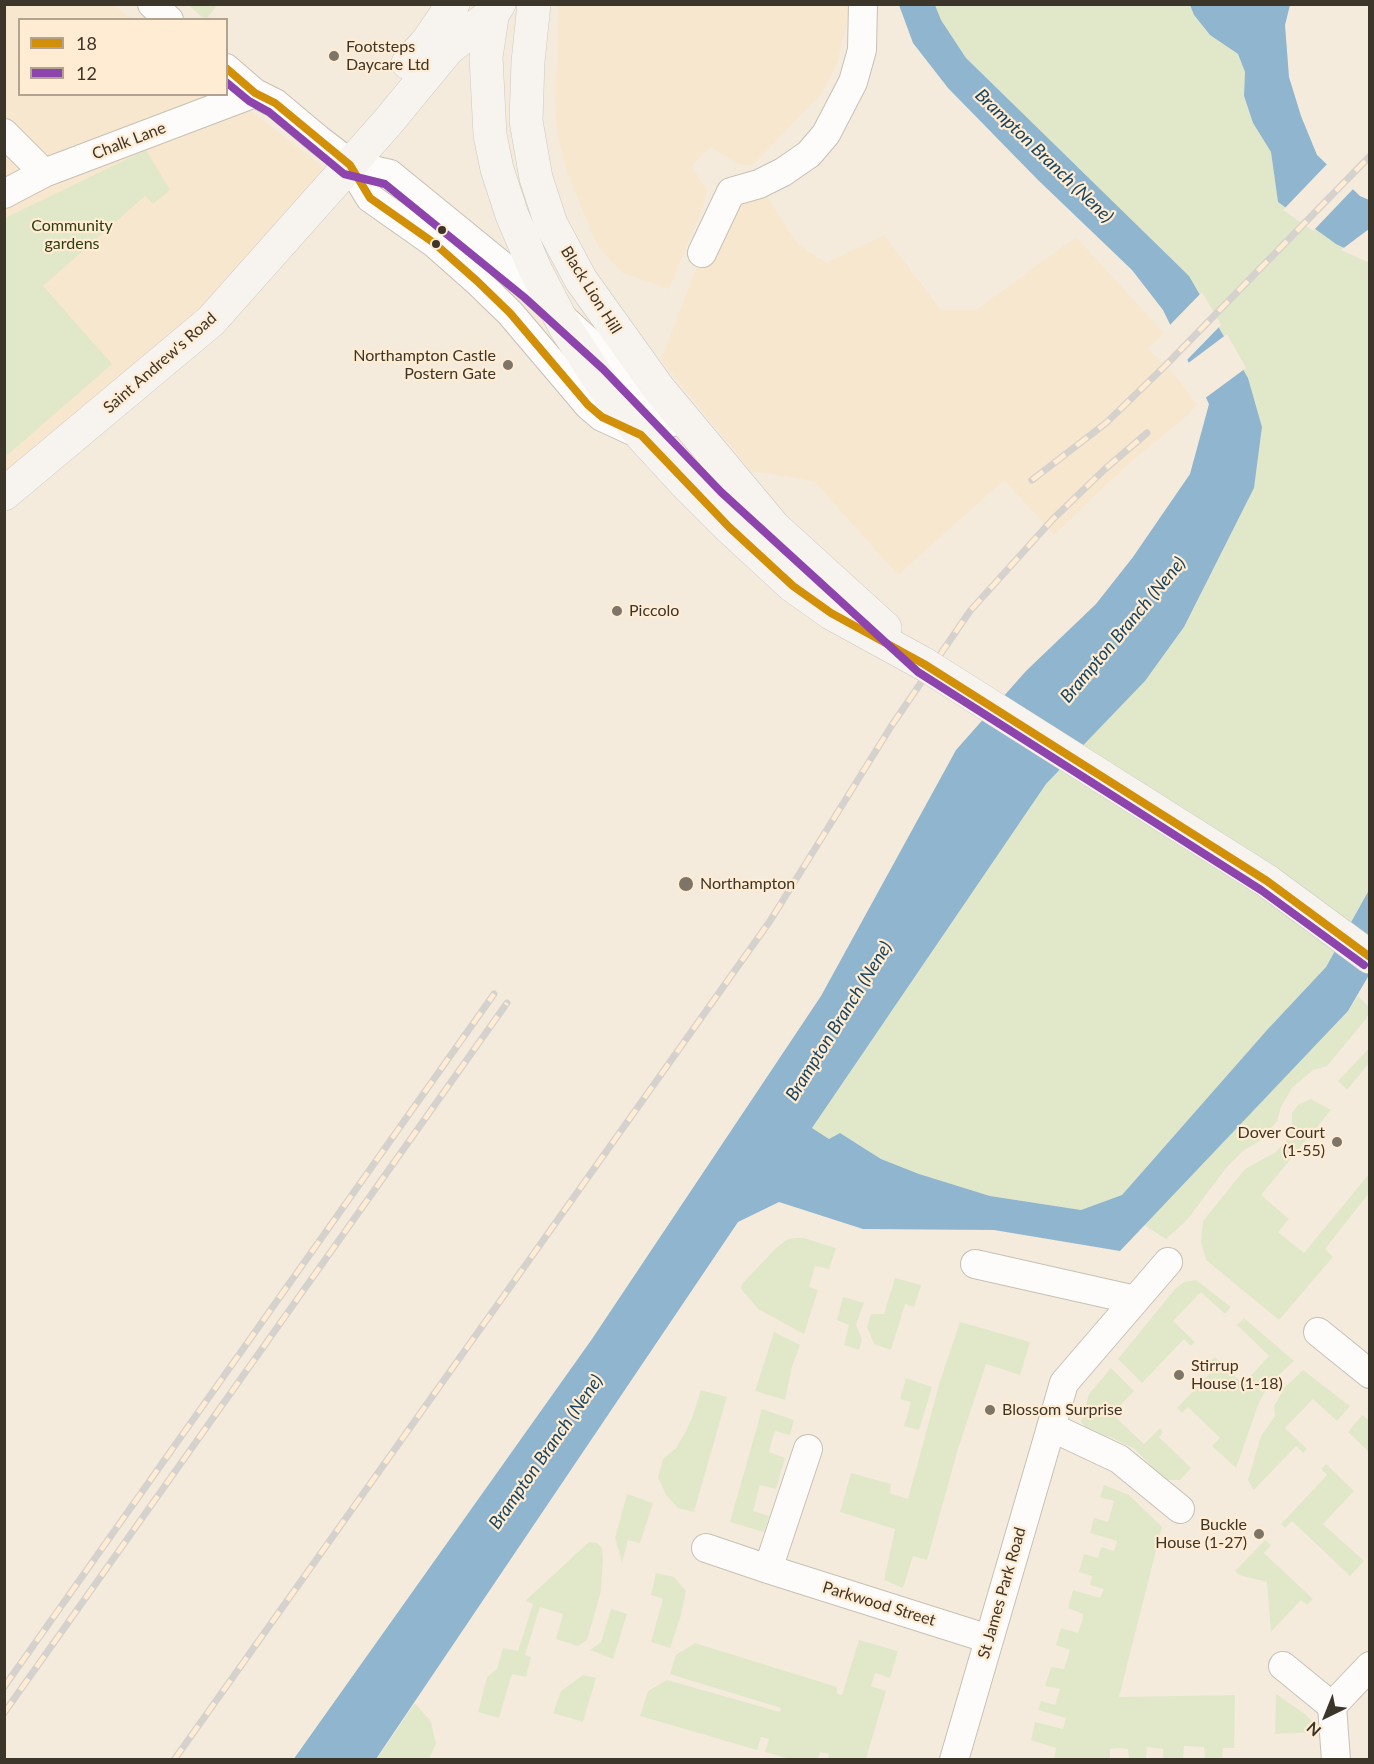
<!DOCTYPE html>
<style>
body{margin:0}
#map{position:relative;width:1374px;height:1764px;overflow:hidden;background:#f4ebdc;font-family:Lato,sans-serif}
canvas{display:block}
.frame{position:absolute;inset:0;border:6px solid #3c352a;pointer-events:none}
.legend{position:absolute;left:18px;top:18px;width:210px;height:78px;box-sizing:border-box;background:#ffecd2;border:2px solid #b1a38f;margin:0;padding:8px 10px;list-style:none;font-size:18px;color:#3c352a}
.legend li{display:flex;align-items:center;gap:12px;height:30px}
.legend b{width:30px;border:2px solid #b1a38f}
.north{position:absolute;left:1296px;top:1686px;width:60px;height:60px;-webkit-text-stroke:4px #ffecd2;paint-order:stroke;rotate:223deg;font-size:16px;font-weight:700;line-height:24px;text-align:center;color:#3c352a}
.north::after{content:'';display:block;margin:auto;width:21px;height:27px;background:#3c352a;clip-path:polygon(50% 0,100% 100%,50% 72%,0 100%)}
</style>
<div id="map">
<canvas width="1374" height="1764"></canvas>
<div class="frame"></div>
<ul class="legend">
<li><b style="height:8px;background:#d28f08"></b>18</li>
<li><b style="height:8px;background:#8e44ad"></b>12</li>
</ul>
<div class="north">N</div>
</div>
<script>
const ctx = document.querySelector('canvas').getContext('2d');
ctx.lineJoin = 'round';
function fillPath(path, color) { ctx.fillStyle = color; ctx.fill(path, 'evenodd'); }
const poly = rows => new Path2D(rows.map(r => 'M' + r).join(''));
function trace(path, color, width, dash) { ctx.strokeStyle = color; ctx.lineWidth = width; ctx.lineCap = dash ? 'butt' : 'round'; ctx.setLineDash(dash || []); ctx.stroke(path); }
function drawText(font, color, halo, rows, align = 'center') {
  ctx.font = font + ' Lato,sans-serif'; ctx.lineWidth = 4.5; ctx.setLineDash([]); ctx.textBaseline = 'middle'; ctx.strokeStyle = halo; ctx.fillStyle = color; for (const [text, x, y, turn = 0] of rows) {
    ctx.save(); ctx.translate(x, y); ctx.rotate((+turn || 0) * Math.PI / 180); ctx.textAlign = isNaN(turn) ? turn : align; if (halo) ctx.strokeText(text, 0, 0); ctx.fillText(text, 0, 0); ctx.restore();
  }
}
fillPath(poly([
 [5,5,114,5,132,19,20,20,20,94,226,94,227,92,338,179,5,500],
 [559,5,851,5,837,64,822,93,752,166,738,164,711,147,691,166,707,190,703,207,669,289,623,273,598,247,567,172,559,143,555,115],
 [759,184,797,243,826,263,884,235,941,310,976,310,1076,237,1164,333,1148,349,1174,374,1197,405,1182,420,1125,467,1054,535,1004,480,898,575,814,481,751,471,661,360,702,253,731,192]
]), '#f7e7ce');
fillPath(poly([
 [188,5,217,5,206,20],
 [935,5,1190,5,1194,15,1210,35,1238,54,1245,72,1244,97,1253,123,1271,152,1278,202,1369,260,1369,890,1326,967,1267,1030,1122,1195,1081,1210,990,1196,919,1174,881,1159,840,1133,829,1139,812,1128,1046,784,1145,681,1184,627,1254,488,1262,427,1248,378,1062,154,966,58,941,20],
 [146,150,170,190,153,204,145,196,43,286,112,364,5,457,5,218],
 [1358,996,1369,1007,1369,1013,1366,1019,1327,1066,1313,1070,1292,1088,1281,1107,1277,1121,1261,1140,1243,1151,1226,1168,1187,1220,1166,1239,1144,1225,1348,1011],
 [1369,1048,1369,1063,1347,1090,1338,1081],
 [1311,1099,1331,1110,1261,1195,1289,1219,1278,1232,1304,1253,1369,1174,1369,1193,1325,1249,1333,1257,1279,1320,1206,1260,1201,1242,1203,1221,1245,1169,1276,1152,1286,1141,1292,1128,1292,1113,1298,1105],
 [795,1238,804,1238,836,1248,829,1269,815,1266,809,1287,818,1290,804,1334,758,1309,741,1289,742,1284,776,1248,788,1239],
 [895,1278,921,1285,914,1307,905,1304,891,1350,874,1344,867,1327,871,1314,884,1314],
 [1196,1280,1231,1307,1225,1314,1201,1292,1173,1321,1195,1342,1191,1346,1184,1339,1142,1383,1118,1359,1175,1289,1184,1282],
 [843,1297,864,1303,856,1325,862,1339,859,1350,844,1345,849,1325,837,1320],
 [1244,1318,1294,1361,1271,1382,1266,1390,1258,1405,1236,1468,1212,1446,1220,1438,1188,1407,1182,1413,1177,1408,1215,1368,1209,1362,1215,1357,1243,1384,1269,1356,1237,1325],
 [960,1322,1030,1342,1020,1375,986,1364,958,1449,927,1560,913,1556,903,1588,884,1580,895,1529,840,1512,851,1473,891,1484,890,1493,908,1499,940,1381],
 [774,1332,800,1345,792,1367,785,1400,755,1391],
 [1111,1368,1134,1391,1112,1414,1144,1444,1160,1428,1163,1432,1159,1437,1191,1468,1180,1480,1165,1480,1135,1449,1110,1437,1093,1434,1081,1422,1089,1394],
 [1303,1370,1350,1406,1337,1421,1313,1399,1285,1428,1307,1449,1303,1453,1296,1446,1254,1490,1248,1480,1261,1436,1275,1416,1274,1406,1285,1387],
 [906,1378,932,1387,919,1430,904,1426,911,1402,900,1399],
 [701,1390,727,1397,694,1512,678,1508,666,1495,658,1477,663,1459,676,1448,685,1433,692,1418],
 [762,1409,794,1420,790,1435,775,1431,771,1443,769,1452,785,1458,776,1489,760,1485,753,1511,769,1516,764,1532,730,1522],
 [1362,1415,1369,1420,1369,1452,1348,1432],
 [1326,1464,1354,1491,1323,1524,1364,1561,1350,1576,1292,1521,1285,1528,1281,1524,1327,1475,1321,1469],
 [1104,1485,1129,1495,1162,1527,1119,1697,1235,1695,1234,1748,1223,1748,1222,1759,1205,1759,1204,1747,1184,1746,1183,1759,1163,1759,1163,1749,1147,1747,1146,1759,1129,1759,1128,1749,1118,1748,1110,1749,1110,1759,1054,1759,1056,1748,1031,1740,1035,1722,1063,1729,1066,1718,1038,1710,1041,1701,1055,1705,1060,1689,1045,1686,1051,1667,1064,1669,1070,1650,1056,1645,1061,1628,1078,1633,1082,1621,1083,1614,1068,1608,1073,1590,1100,1598,1104,1589,1090,1585,1092,1576,1079,1572,1084,1554,1098,1558,1101,1547,1114,1551,1117,1541,1090,1533,1094,1518,1108,1522,1114,1501,1100,1497],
 [627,1494,653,1503,640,1543,628,1540,622,1563,615,1538],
 [1265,1540,1271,1545,1264,1553,1313,1599,1307,1605,1301,1600,1271,1632,1267,1582,1239,1575,1235,1571],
 [589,1542,597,1543,602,1548,603,1559,601,1591,587,1640,578,1646,556,1639,563,1614,540,1607,525,1655,531,1657,526,1677,512,1674,499,1718,478,1712,487,1677,497,1669,503,1648,518,1651,533,1604,525,1601],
 [656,1573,674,1577,686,1591,681,1615,670,1648,651,1642,663,1599,651,1595],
 [611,1609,627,1614,613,1659,590,1650,601,1642],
 [859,1640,898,1651,890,1678,875,1673,871,1686,886,1691,866,1759,828,1759,829,1754,820,1752,818,1759,790,1759,765,1752,769,1739,761,1737,757,1750,640,1716,648,1691,667,1680,780,1712,781,1708,670,1674,676,1655,695,1643,837,1687,837,1694,842,1695],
 [583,1675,596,1678,583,1722,553,1713,561,1691],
 [1276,1694,1305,1714,1322,1732,1275,1734],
 [415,1703,431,1722,436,1744,429,1759,376,1760]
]), '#e1e8c9');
fillPath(poly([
 [899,5,935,5,941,20,966,58,1189,276,1248,378,1262,427,1254,488,1184,627,1145,681,1046,784,812,1128,829,1139,840,1133,881,1159,919,1174,990,1196,1081,1210,1122,1195,1267,1030,1326,967,1369,890,1369,975,1348,1011,1120,1251,994,1230,863,1229,779,1202,738,1222,376,1759,293,1760,592,1339,821,996,956,750,1026,671,1096,604,1133,557,1190,474,1209,404,1163,310,1132,270,1038,180,948,88,913,43],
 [1190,5,1290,5,1285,25,1289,77,1301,116,1317,155,1360,196,1369,200,1369,260,1336,244,1278,202,1271,152,1253,123,1244,96,1245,72,1238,54,1210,35,1194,15]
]), '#8fb5cf');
fillPath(poly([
 [1329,162,1355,187,1313,231,1283,210],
 [1369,229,1370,263,1341,250],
 [1202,292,1221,325,1186,361,1168,327],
 [1227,334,1246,368,1204,399,1187,364]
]), '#f4ebdc');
const minor = poly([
 [152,4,169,20],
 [226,68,255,93,275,103,318,139,365,175],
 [4,133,44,173],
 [350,165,390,174,531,289,610,361,670,423],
 [350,165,370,198,434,243,477,281,510,313,588,405,602,417,641,435],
 [4,194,44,173,255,93],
 [702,253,731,192,759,184,783,172,809,154,826,134,853,82,862,50,863,4],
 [975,1264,1135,1300],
 [1318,1332,1370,1374],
 [1051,1427,1119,1459,1180,1509],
 [706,1548,768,1569,989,1639],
 [768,1569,808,1449],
 [1283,1666,1332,1706,1370,1666],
 [1332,1706,1336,1760],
 [954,1760,1064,1383,1168,1262]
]);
const primary = poly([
 [494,4,486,57,490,135,497,169,512,215,535,269,565,327,604,387,641,435,685,483,729,527,793,586,831,613,924,664],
 [534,4,528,62,526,121,536,178,551,224,581,280,659,389,774,527,885,628],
 [408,63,427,42,453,4],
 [4,494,211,321,387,123,448,49,493,13,499,4],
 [1267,881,1370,957]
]);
trace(minor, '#c7c0b5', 30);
trace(primary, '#ccc8c0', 34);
trace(minor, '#fdfcfa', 28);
trace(primary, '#f7f3ef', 33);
const rail = poly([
 [1032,480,1106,423,1165,366,1370,156],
 [4,1687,494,994],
 [4,1713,507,1003],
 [174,1760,770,921,892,725,970,611,1053,519,1105,469,1147,433]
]);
trace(rail, '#d5d2ce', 7);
trace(rail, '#ffecd2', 4.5, [14]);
const primaryBridge = poly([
 [924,664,1267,881]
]);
trace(primaryBridge, '#ccc8c0', 34, []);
trace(primaryBridge, '#f7f3ef', 33);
trace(poly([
 [226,68,255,93,275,103,350,165,370,198,434,243,477,281,510,313,588,405,602,417,641,435,729,527,793,586,831,613,924,664,1267,881,1370,957]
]), '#d28f08', 8);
trace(poly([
 [226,82,249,101,269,112,344,174,385,184,524,297,603,369,721,492,918,672,1261,890,1364,965]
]), '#8e44ad', 8);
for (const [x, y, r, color] of [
 [334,56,6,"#7c7568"],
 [442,230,5,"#3c352a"],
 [436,244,5,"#3c352a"],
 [508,365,6,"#7c7568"],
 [617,611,6,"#7c7568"],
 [686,884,8,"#7c7568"],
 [1337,1142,6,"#7c7568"],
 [1179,1375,6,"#7c7568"],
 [990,1410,6,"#7c7568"],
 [1259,1534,6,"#7c7568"]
]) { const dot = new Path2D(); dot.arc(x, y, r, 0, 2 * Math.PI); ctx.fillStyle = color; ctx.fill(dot); trace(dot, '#ffecd2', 2); }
drawText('16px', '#3c352a', '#ffecd2', [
 ["Footsteps",346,47],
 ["Daycare Ltd",346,65],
 ["Northampton Castle",496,356,"right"],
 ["Postern Gate",496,374,"right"],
 ["Piccolo",629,611],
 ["Northampton",700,884],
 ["Dover Court",1325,1133,"right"],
 ["(1-55)",1325,1151,"right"],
 ["Stirrup",1191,1366],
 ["House (1-18)",1191,1384],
 ["Blossom Surprise",1002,1410],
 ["Buckle",1247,1525,"right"],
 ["House (1-27)",1247,1543,"right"]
], 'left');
drawText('16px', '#3c352a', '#ffecd2', [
 ["Chalk Lane",129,141,-21],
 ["Black Lion Hill",591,290,58],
 ["Saint Andrew's Road",160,363,-41],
 ["St James Park Road",1002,1593,-74],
 ["Parkwood Street",879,1604,17]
]);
drawText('16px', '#2d3e12', '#ffecd2', [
 ["Community",72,226],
 ["gardens",72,244]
]);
drawText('italic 18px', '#164361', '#ffecd2', [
 ["Brampton Branch (Nene)",1044,156,44],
 ["Brampton Branch (Nene)",1123,630,-50],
 ["Brampton Branch (Nene)",839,1021,-58],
 ["Brampton Branch (Nene)",546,1452,-55]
]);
</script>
